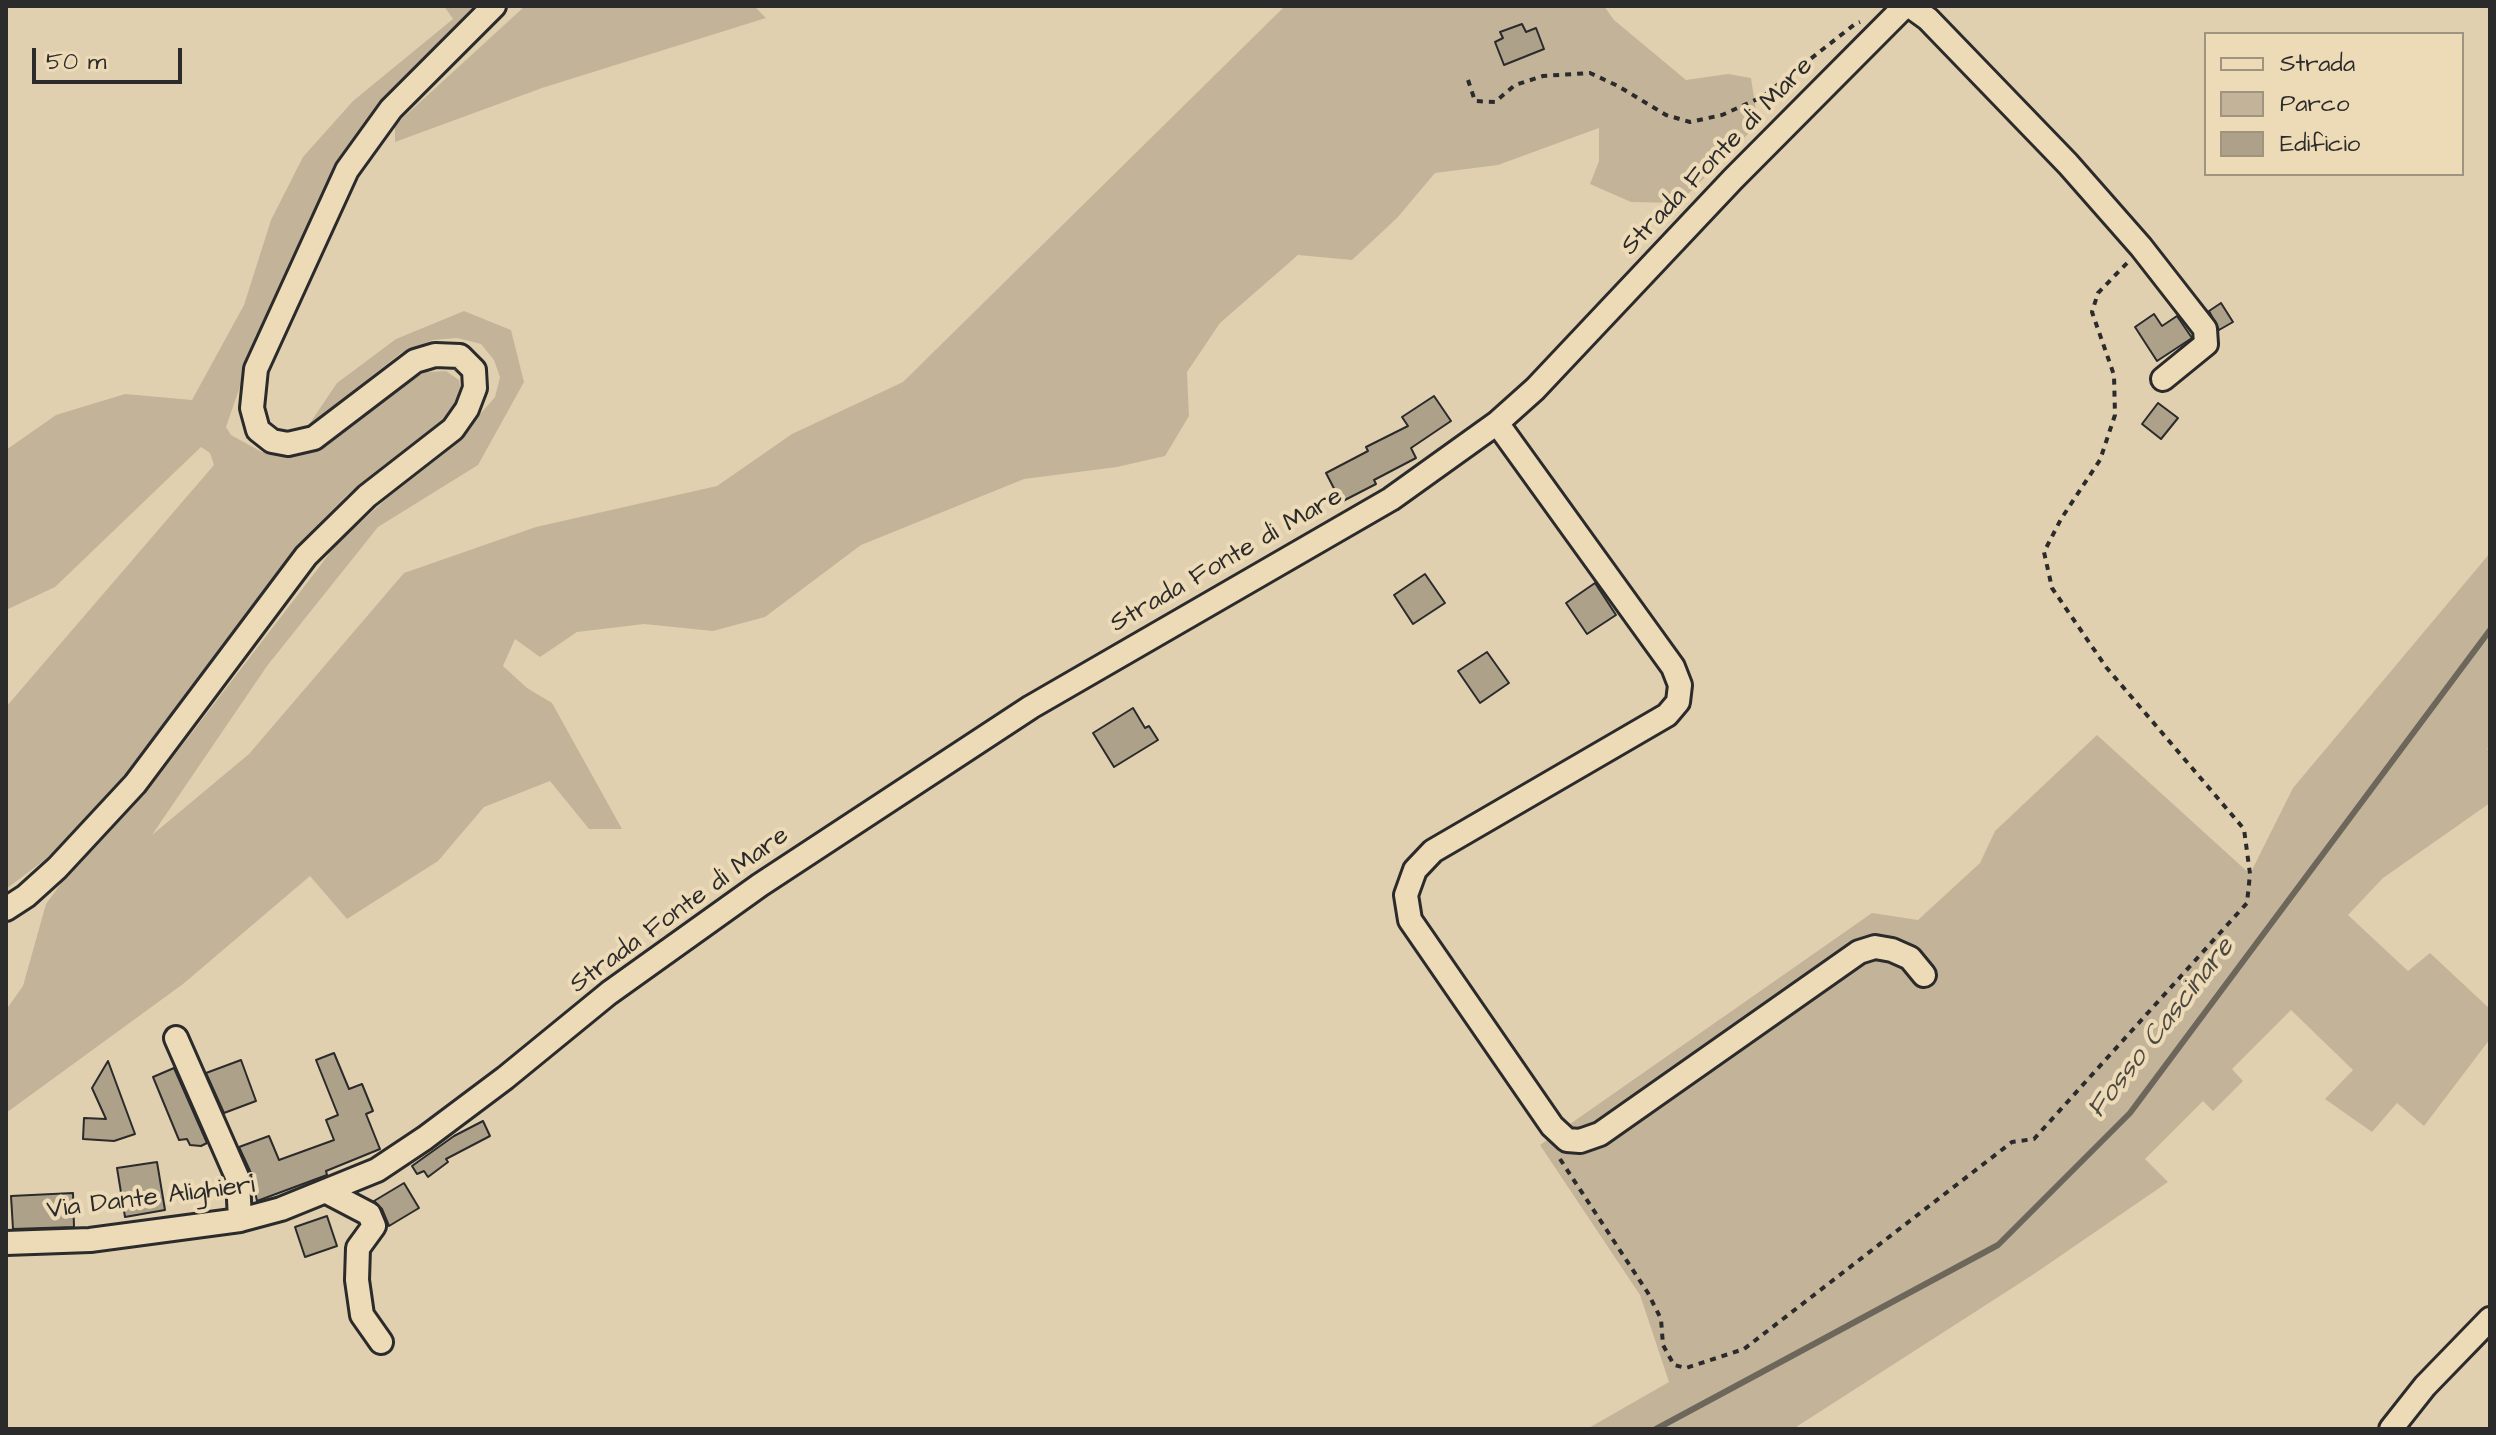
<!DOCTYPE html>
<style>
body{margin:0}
#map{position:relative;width:2496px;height:1435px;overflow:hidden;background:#e1d0af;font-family:"Architects Daughter",sans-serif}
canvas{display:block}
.frame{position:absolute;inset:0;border:8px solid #2b2b2b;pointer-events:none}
.legend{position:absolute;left:2204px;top:32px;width:260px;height:144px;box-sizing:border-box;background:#eddab7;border:2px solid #9f947f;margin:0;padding:10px 14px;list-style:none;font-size:24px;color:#2b2b2b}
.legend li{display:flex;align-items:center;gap:16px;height:40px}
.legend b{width:40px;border:2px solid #9f947f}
.scale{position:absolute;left:32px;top:48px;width:150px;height:36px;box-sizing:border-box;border:4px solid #2b2b2b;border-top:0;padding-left:10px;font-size:24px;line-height:28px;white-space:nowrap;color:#2b2b2b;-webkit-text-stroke:6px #eddab7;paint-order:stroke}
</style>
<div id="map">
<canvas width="2496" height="1435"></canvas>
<div class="frame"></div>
<ul class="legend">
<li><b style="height:10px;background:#eddab7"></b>Strada</li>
<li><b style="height:22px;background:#c3b499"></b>Parco</li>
<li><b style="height:22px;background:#aea18a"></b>Edificio</li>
</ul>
<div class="scale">50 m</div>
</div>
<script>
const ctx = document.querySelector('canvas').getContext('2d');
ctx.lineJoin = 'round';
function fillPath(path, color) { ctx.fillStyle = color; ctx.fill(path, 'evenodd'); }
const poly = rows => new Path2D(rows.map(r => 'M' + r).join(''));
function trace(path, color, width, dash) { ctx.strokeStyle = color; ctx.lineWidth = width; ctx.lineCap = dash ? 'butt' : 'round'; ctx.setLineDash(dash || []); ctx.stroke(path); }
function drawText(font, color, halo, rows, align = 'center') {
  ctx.font = font + ' "Architects Daughter",sans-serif'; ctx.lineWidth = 8; ctx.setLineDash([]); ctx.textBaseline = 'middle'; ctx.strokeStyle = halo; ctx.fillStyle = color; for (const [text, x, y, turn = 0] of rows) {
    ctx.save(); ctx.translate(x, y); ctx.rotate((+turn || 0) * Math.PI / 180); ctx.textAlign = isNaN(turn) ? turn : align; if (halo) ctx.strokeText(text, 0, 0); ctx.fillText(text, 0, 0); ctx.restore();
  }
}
fillPath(poly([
 [444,6,479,6,383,103,359,130,340,162,253,349,226,427,231,435,262,452,295,455,327,446,403,383,427,372,446,371,459,380,462,396,454,411,347,495,300,543,109,795,46,859,6,889,6,707,214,465,210,453,201,447,55,587,6,610,6,450,56,415,125,394,192,400,244,305,271,220,303,157,353,101,453,19],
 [525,6,754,6,766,18,542,88,395,142,395,125],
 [1285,6,1604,6,1614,20,1686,80,1728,74,1751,78,1758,124,1679,203,1631,202,1590,184,1599,161,1599,128,1498,165,1435,173,1397,218,1352,260,1298,255,1220,323,1187,372,1189,416,1165,456,1117,467,1024,479,861,545,765,617,713,631,644,624,577,632,540,657,515,639,503,666,527,688,552,703,622,829,589,829,550,781,484,807,438,861,347,919,310,876,183,984,6,1113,6,1010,23,986,46,904,65,878,144,795,336,545,386,499,450,449,495,397,500,377,494,360,481,344,457,338,433,340,401,353,308,426,337,383,396,339,464,311,511,330,524,382,478,465,378,527,267,666,152,835,249,754,404,573,536,527,717,486,792,434,903,382],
 [2490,553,2490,745,2487,749,2490,751,2490,803,2383,878,2348,915,2408,971,2430,953,2490,1009,2490,1039,2424,1126,2397,1103,2372,1132,2325,1099,2353,1070,2291,1010,2232,1069,2243,1081,2213,1111,2203,1101,2145,1159,2168,1182,2034,1274,1793,1429,1587,1429,1669,1382,1640,1295,1540,1145,1872,913,1918,920,1980,863,1995,831,2097,735,2250,874,2293,788]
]), '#c3b499');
trace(poly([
 [1656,1429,1998,1245,2130,1113,2490,630]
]), '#6d665a', 6);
const building = poly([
 [1522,24,1526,32,1536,28,1544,49,1504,65,1495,42,1503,38,1500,32,1522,24],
 [2221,303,2233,322,2219,330,2209,311,2221,303],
 [2154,314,2162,326,2177,316,2192,338,2157,361,2135,327,2154,314],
 [1434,396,1451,421,1411,448,1416,458,1374,480,1376,484,1341,502,1326,473,1368,451,1366,447,1408,426,1402,417,1434,396],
 [2158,403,2178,418,2161,439,2142,424,2158,403],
 [1425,574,1445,603,1413,624,1394,595,1425,574],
 [1595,583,1616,615,1587,634,1566,603,1595,583],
 [1487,652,1509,683,1480,703,1458,671,1487,652],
 [1133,708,1145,728,1149,726,1158,740,1114,767,1093,733,1133,708],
 [334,1053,349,1089,362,1084,373,1111,366,1114,380,1149,326,1171,327,1175,257,1201,251,1173,239,1147,269,1136,279,1160,334,1140,326,1120,338,1115,316,1060,334,1053],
 [241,1060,256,1101,224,1113,206,1073,241,1060],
 [108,1061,135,1134,114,1141,83,1139,84,1118,106,1119,92,1088,108,1061],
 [174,1068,207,1143,201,1146,190,1145,187,1139,179,1140,153,1077,174,1068],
 [483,1121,490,1136,446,1159,448,1162,428,1177,424,1171,417,1174,412,1166,454,1136,483,1121],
 [157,1162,165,1210,125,1217,117,1168,157,1162],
 [404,1183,419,1208,389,1226,382,1209,374,1201,404,1183],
 [73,1193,74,1227,13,1229,11,1196,73,1193],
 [327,1216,337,1246,305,1257,295,1227,327,1216]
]);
fillPath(building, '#aea18a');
trace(building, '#2b2b2b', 2);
const minor = poly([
 [1910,6,1928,19,2068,164,2141,247,2205,329,2206,344,2163,379],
 [1497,423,1673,667,1680,685,1678,702,1667,715,1433,851,1415,870,1406,895,1410,920,1552,1126,1567,1140,1580,1141,1600,1134,1859,952,1875,947,1892,950,1910,958,1924,975],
 [6,909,26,896,57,868,135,784,306,556,367,496,453,429,467,409,475,388,474,370,460,356,435,355,415,361,314,438,288,444,272,441,258,430,252,408,256,369,347,170,391,109,494,6],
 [176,1038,238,1179,240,1220],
 [327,1192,369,1214,374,1226,358,1248,357,1280,362,1315,381,1342],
 [6,1243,90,1240,240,1220,281,1209,377,1170,425,1138,505,1078,609,993,760,885,1031,707,1391,499,1497,423,1535,389,1733,179,1905,6],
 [2391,1429,2425,1386,2490,1319]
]);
trace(minor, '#2b2b2b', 28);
trace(poly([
 [1468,80,1475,101,1495,102,1515,85,1543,76,1590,73,1618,86,1666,115,1690,122,1722,115,1762,97,1855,24,1860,22],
 [1560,1159,1648,1293,1661,1319,1663,1345,1674,1365,1686,1368,1744,1349,2012,1142,2034,1139,2247,903,2250,874,2244,829,2106,667,2052,588,2044,552,2061,519,2100,460,2115,415,2114,375,2092,312,2098,293,2127,263]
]), '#2b2b2b', 4, [6, 6]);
trace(minor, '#eddab7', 22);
drawText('26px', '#2b2b2b', '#eddab7', [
 ["Strada Fonte di Mare",1718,157,-46],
 ["Strada Fonte di Mare",1227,561,-30],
 ["Strada Fonte di Mare",680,911,-36],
 ["Via Dante Alighieri",151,1199,-7]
]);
drawText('italic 28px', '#4c4943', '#eddab7', [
 ["Fosso Cascinare",2162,1029,-52]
]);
</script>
